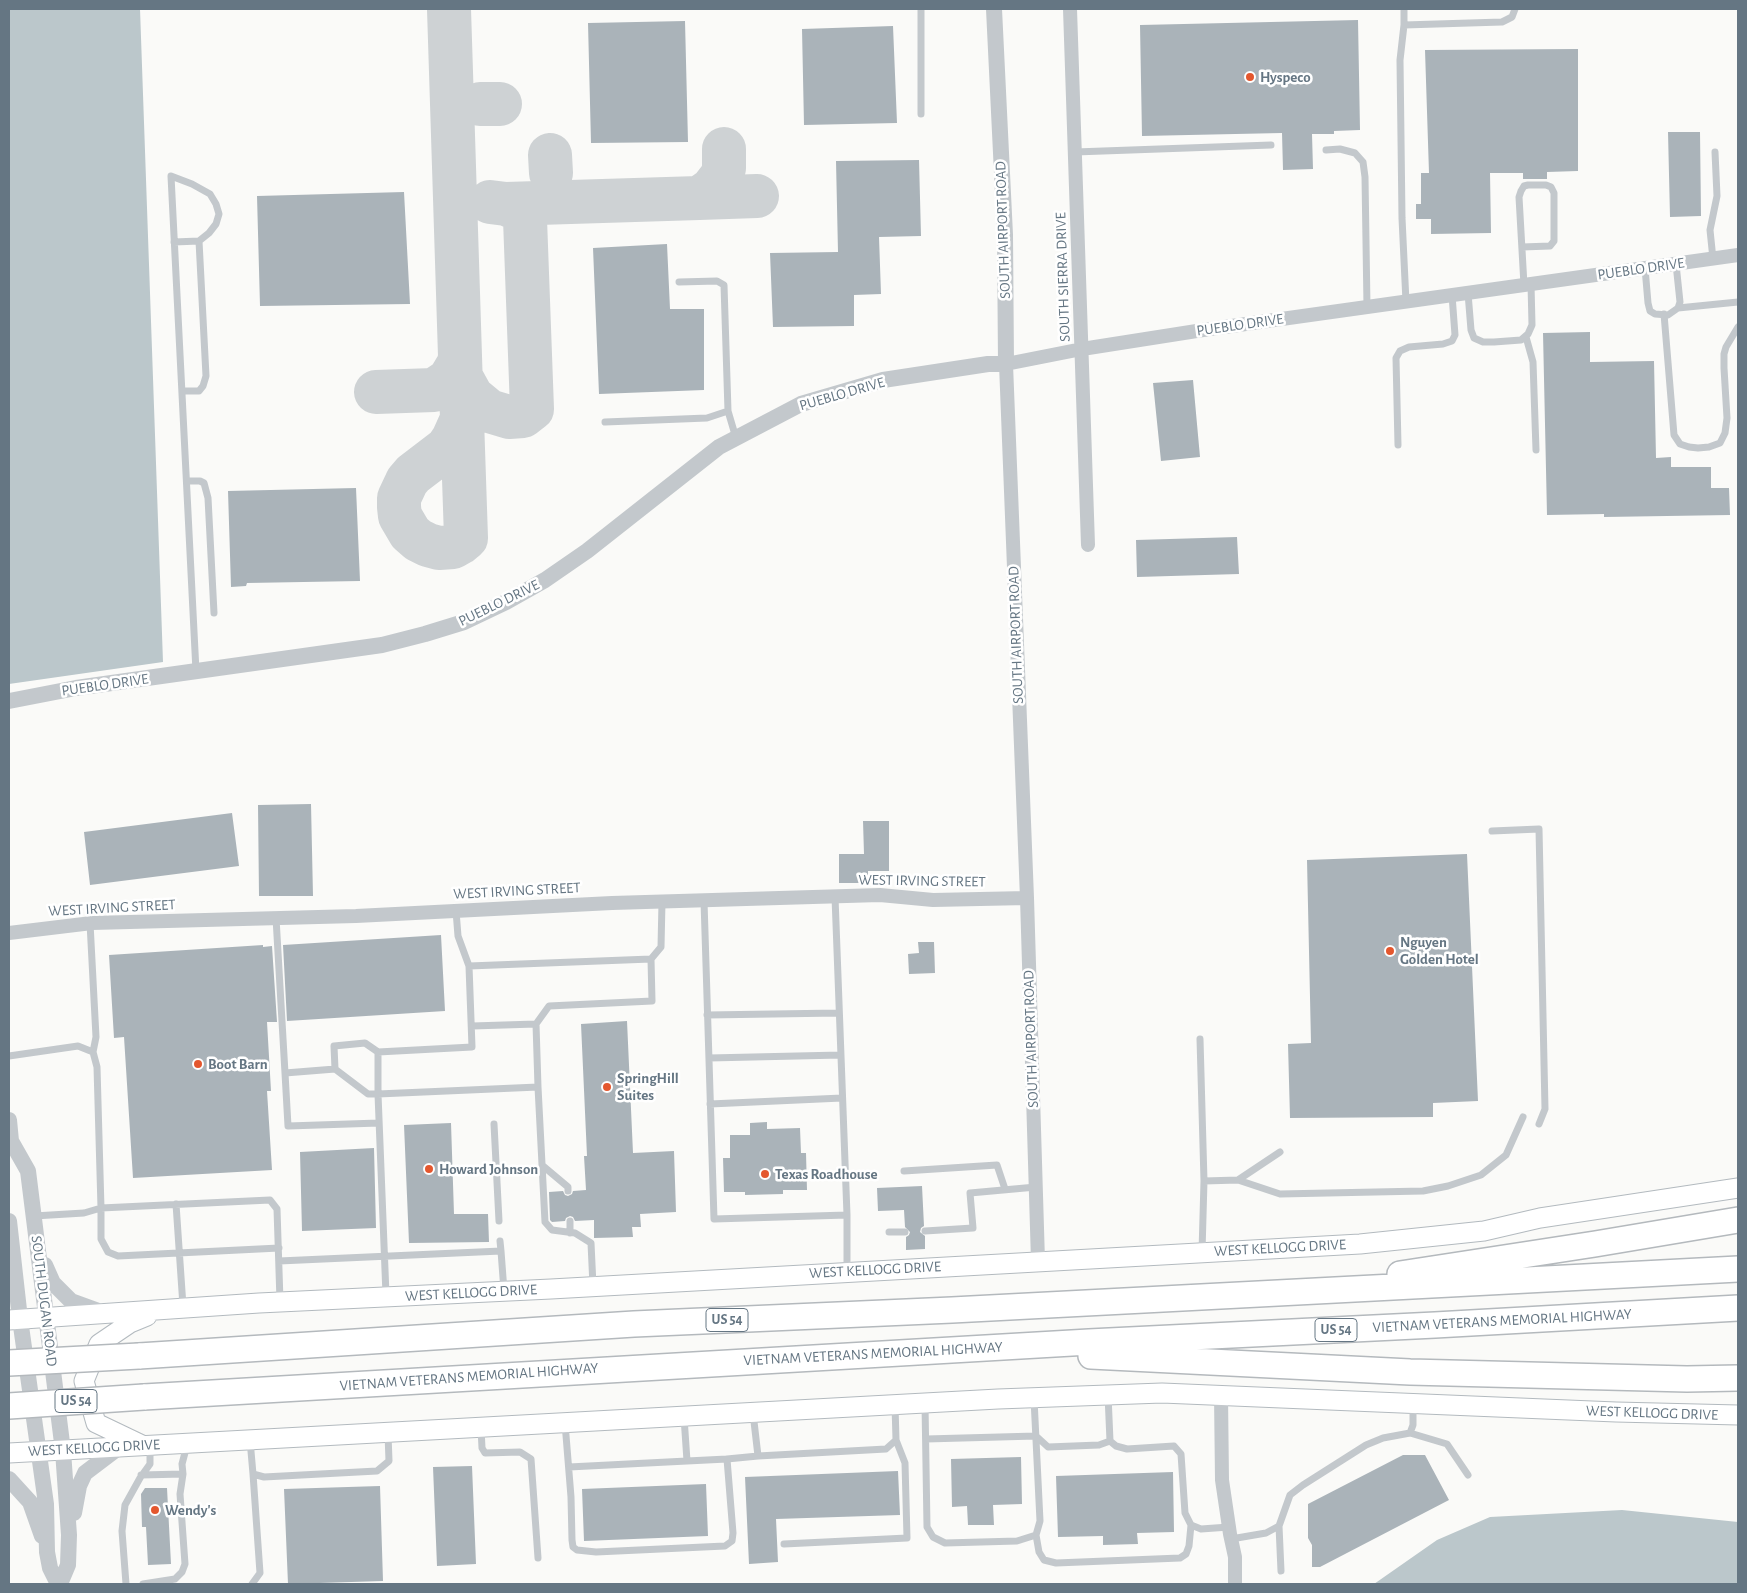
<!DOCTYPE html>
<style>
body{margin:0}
#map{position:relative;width:1747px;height:1593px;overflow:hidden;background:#fafaf8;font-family:"Alegreya Sans",sans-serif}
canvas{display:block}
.frame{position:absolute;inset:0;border:10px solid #657683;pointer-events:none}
</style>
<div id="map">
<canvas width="1747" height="1593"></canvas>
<div class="frame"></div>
</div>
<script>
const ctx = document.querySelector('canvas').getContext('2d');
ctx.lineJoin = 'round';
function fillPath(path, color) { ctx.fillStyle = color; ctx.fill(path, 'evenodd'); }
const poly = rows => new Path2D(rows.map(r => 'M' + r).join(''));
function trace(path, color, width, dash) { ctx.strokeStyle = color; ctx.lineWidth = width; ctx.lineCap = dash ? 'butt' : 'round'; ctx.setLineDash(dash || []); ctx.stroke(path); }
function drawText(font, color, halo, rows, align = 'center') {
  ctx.font = font + ' "Alegreya Sans",sans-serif'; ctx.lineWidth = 5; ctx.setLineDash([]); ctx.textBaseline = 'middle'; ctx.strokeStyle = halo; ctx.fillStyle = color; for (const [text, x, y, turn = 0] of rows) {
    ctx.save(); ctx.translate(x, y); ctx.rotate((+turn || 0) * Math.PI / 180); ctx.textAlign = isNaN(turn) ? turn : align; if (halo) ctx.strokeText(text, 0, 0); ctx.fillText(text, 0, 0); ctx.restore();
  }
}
fillPath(poly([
 [9,9,140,9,163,662,9,684],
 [1622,1510,1738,1522,1738,1584,1374,1584,1437,1540,1490,1517]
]), '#bbc7cb');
trace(poly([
 [449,9,462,419,453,439,447,448,413,474,407,481,399,498,399,507,400,516,410,533,418,540,428,545,439,548,453,547,460,543,466,538,462,419],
 [480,104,500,104],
 [724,149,724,168,722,176,712,189,699,198,757,196],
 [550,155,551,173],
 [490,202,506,204,699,198],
 [461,377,472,397,489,411,509,417,523,416,532,409,525,219,518,209,506,204],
 [376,392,434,390,449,380,458,365,460,358]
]), '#ced2d4', 44);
fillPath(poly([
 [1358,20,1360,130,1334,131,1334,134,1312,134,1313,169,1283,170,1282,133,1142,136,1140,25],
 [685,21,688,142,591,143,588,23],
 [893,26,897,123,804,125,802,29],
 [1578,49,1578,171,1547,172,1547,179,1523,179,1523,173,1490,173,1491,233,1431,234,1431,219,1416,219,1416,204,1421,204,1421,173,1429,173,1425,50],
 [1668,132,1700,132,1701,216,1670,217],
 [919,160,921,236,879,237,881,294,854,295,854,326,773,327,770,253,838,252,836,161],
 [404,192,410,304,260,306,257,196],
 [667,244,670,309,704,309,704,390,599,394,593,248],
 [1590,332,1590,362,1654,361,1656,458,1671,457,1671,467,1711,467,1711,488,1729,488,1730,515,1604,517,1604,514,1547,515,1543,333],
 [1193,380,1200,457,1161,461,1153,383],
 [356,488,360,581,247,583,246,586,231,587,228,491],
 [1237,537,1239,574,1137,577,1136,540],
 [311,804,313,896,259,896,258,805],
 [232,813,239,866,90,885,84,832],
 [863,821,889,821,889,871,868,871,868,883,839,883,839,854,864,854],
 [1467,854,1478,1101,1433,1103,1433,1117,1290,1118,1288,1044,1311,1043,1307,860],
 [441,935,445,1011,287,1021,283,945],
 [918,942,934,942,935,973,909,974,908,954,919,953],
 [263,945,263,947,272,946,277,1022,267,1022,271,1091,267,1091,272,1170,133,1178,124,1037,114,1038,109,955],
 [627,1021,633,1153,674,1151,676,1212,640,1214,641,1227,632,1227,633,1237,594,1238,594,1220,575,1221,573,1217,570,1216,566,1218,565,1221,552,1222,550,1220,549,1192,563,1191,565,1195,568,1196,572,1194,573,1191,586,1190,584,1156,587,1156,581,1024],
 [767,1122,767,1129,800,1128,801,1153,806,1153,807,1190,783,1190,783,1194,745,1195,745,1192,724,1192,723,1158,730,1158,730,1135,750,1135,750,1123],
 [451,1123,454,1214,488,1214,489,1242,409,1243,404,1125],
 [374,1148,376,1228,302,1231,300,1152],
 [922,1186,924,1226,921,1228,920,1232,925,1236,925,1249,906,1250,906,1237,909,1235,910,1232,905,1227,904,1210,878,1211,877,1188],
 [1403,1455,1425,1455,1449,1500,1320,1567,1312,1567,1312,1545,1308,1538,1308,1504],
 [1021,1457,1022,1504,993,1505,994,1525,968,1525,967,1506,952,1507,951,1459],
 [472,1466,476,1564,437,1566,433,1467],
 [898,1471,900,1515,776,1519,778,1562,749,1564,745,1477],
 [1173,1472,1174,1532,1137,1533,1138,1544,1103,1545,1103,1536,1058,1537,1056,1476],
 [706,1484,708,1536,584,1541,582,1489],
 [380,1486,383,1581,288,1584,284,1489],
 [145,1488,167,1488,171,1564,148,1565,146,1527,142,1527,141,1494]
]), '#aab3b9');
const secondary = poly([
 [9,1320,259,1303,551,1289,1360,1244,1484,1231,1540,1218,1738,1188],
 [142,1445,96,1423,84,1381,99,1344,130,1323,147,1316],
 [9,1453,998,1399,1162,1393,1616,1412,1738,1415]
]);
const motorway = poly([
 [1400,1274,1595,1244,1738,1220],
 [139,1356,634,1324,952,1310,1738,1269],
 [1091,1356,1410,1372,1687,1379,1738,1378],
 [144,1397,1089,1342,1435,1325,1738,1308]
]);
trace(secondary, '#b3babf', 21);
trace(motorway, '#b4b9bd', 28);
trace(poly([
 [921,9,921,114],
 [1404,9,1404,25,1400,60,1402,218,1406,302],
 [1404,25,1502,22,1512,17,1515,9],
 [1326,150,1340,149,1355,153,1363,162,1365,177,1367,307],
 [1075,152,1271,145],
 [174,242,199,241,206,376,203,386,199,391,182,391],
 [1522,247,1550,246,1554,241,1554,193,1551,187,1546,185,1528,185,1524,186,1521,191,1519,197,1524,285],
 [1713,259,1710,230,1717,196,1715,152],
 [1645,268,1648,303,1650,311,1655,314,1668,315,1678,308,1680,302,1676,264],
 [679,282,717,281,724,285,728,411,736,438],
 [1468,293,1471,330,1474,338,1483,342,1494,342,1521,340,1528,334,1532,325,1531,284],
 [1678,308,1738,302],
 [1664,314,1674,435,1680,444,1689,447,1698,448,1709,447,1720,443,1725,433,1727,418,1724,368,1724,354,1726,347,1738,327],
 [1526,337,1533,362,1536,450],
 [605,422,707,418,728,411],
 [1398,445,1396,358,1400,351,1409,347,1443,344,1452,341,1455,335,1452,295],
 [187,481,200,481,204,483,208,498,214,613],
 [196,671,171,176,192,184,210,194,216,204,219,214,216,224,209,233,199,241],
 [1492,831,1539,829,1545,1109,1539,1124],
 [835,897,847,1215],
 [704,901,714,1219,847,1215,847,1272],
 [276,918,285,1073],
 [90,923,96,1037,93,1052],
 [469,966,651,959,661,947,662,902],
 [707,1015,839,1013],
 [536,1024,538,1087],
 [472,1026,536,1024,549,1006,652,1001,651,959],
 [1200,1039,1204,1181,1202,1252],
 [9,1056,78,1046,93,1052,97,1067,101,1208,270,1200,277,1209,280,1301],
 [709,1058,841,1055],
 [335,1069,334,1046,365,1043,378,1052],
 [710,1104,842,1098],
 [379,1123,288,1126,285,1073,335,1069,368,1094,378,1094,378,1052,472,1047,469,966,458,936,456,911],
 [494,1124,499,1221],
 [543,1166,568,1187,568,1191],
 [904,1171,997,1165,1005,1189],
 [1238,1180,1280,1152],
 [1204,1181,1238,1180,1280,1194,1423,1191,1448,1186,1481,1175,1506,1155,1523,1117],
 [176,1204,183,1306],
 [34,1216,84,1213,101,1208,101,1239,108,1252,118,1256,279,1248],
 [570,1221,570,1233],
 [925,1231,973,1228,970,1193,1036,1187],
 [889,1232,905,1232],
 [500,1241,501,1251],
 [279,1261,501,1251,504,1291],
 [386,1295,378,1094,538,1087,545,1222,552,1230,575,1233,591,1243,593,1286],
 [1108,1395,1110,1441,1116,1446,1127,1449,1174,1446,1181,1454,1185,1513,1191,1525,1201,1529,1229,1527],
 [925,1404,927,1527,933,1537,945,1543,1017,1541,1036,1535,1040,1521,1034,1399],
 [753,1413,758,1456,886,1449,896,1440,895,1405],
 [565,1423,571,1497,572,1540,573,1547,577,1550,596,1552,725,1546,732,1541,733,1533,727,1459,687,1461,684,1417],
 [481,1428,482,1448,485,1453,520,1452,531,1459,538,1558],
 [1410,1433,1447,1444,1468,1475],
 [926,1439,1036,1436,1048,1447,1099,1445,1110,1441],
 [250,1440,253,1474,264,1477,377,1471,389,1461,388,1434],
 [727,1459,758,1456],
 [569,1467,687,1461],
 [141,1475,183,1474],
 [1279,1526,1281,1571],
 [1036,1535,1039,1552,1044,1560,1056,1563,1180,1558,1186,1554,1189,1546,1191,1525],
 [1231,1539,1266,1533,1279,1526,1290,1495,1303,1485,1366,1445,1383,1438,1410,1433,1413,1425,1413,1405],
 [784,1544,907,1538,905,1463,896,1440],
 [126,1584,122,1531,125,1505,140,1478,150,1464,150,1447],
 [143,1584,175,1579,182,1572,185,1564,180,1494,183,1474,182,1464,187,1445],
 [252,1584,260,1573,253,1474]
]), '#c3c8cc', 7);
trace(poly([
 [1070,9,1088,545],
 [9,933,92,923,356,916,612,903,880,895,933,900,1027,898],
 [1038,1261,1027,898,1006,364,1082,349,1203,330,1738,255],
 [1221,1395,1222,1480,1230,1534,1235,1557,1235,1584]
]), '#c3c8cc', 14);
trace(poly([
 [9,701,76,688,382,645,425,634,464,622,506,602,545,580,587,551,719,447,801,404,883,380,988,364,1006,364,1005,235,994,9],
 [9,1120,11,1141,28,1171,63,1451,69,1535,68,1565,60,1584],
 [9,1221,20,1319,46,1504,47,1552,50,1568,58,1584],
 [45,1265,53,1283,71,1301,104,1313],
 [9,1479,30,1502,42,1536],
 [74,1513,79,1486,85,1473,118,1448]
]), '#c3c8cc', 16);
trace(secondary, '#fff', 19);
trace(motorway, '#fff', 25);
const motorwayBridge = poly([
 [9,1363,139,1356],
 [9,1406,144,1397]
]);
trace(motorwayBridge, '#b4b9bd', 28, []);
trace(motorwayBridge, '#fff', 25);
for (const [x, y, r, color] of [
 [1250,77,5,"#e4572e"],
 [1390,951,5,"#e4572e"],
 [198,1064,5,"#e4572e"],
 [607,1087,5,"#e4572e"],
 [429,1169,5,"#e4572e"],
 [765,1174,5,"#e4572e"],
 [155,1510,5,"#e4572e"]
]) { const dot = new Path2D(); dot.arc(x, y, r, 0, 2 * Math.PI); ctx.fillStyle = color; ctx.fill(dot); trace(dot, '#fff', 2); }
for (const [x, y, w] of [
 [727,1320,42],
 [1336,1330,42],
 [76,1401,42]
]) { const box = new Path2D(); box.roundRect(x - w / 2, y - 11.5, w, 23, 4); ctx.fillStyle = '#fff'; ctx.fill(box); trace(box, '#657683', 1); }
drawText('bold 14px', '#657683', null, [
 ["US 54",727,1320],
 ["US 54",1336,1330],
 ["US 54",76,1401]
]);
drawText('bold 15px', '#657683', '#fff', [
 ["Hyspeco",1260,77],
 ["Nguyen",1400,942],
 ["Golden Hotel",1400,959],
 ["Boot Barn",208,1064],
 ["SpringHill",617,1078],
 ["Suites",617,1095],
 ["Howard Johnson",439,1169],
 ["Texas Roadhouse",775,1174],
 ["Wendy's",165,1510]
], 'left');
drawText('15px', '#657683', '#fff', [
 ["SOUTH AIRPORT ROAD",1003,230,-92],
 ["PUEBLO DRIVE",1641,269,-8],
 ["SOUTH SIERRA DRIVE",1063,277,-92],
 ["PUEBLO DRIVE",1240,325,-8],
 ["PUEBLO DRIVE",842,394,-16],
 ["PUEBLO DRIVE",499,603,-26],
 ["SOUTH AIRPORT ROAD",1016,635,-92],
 ["PUEBLO DRIVE",105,685,-8],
 ["WEST IRVING STREET",922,881,1],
 ["WEST IRVING STREET",517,891,-3],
 ["WEST IRVING STREET",112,908,-3],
 ["SOUTH AIRPORT ROAD",1031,1039,-92],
 ["WEST KELLOGG DRIVE",1280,1248,-3],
 ["WEST KELLOGG DRIVE",875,1270,-3],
 ["WEST KELLOGG DRIVE",471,1293,-3],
 ["SOUTH DUGAN ROAD",44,1301,83],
 ["VIETNAM VETERANS MEMORIAL HIGHWAY",1502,1321,-3],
 ["VIETNAM VETERANS MEMORIAL HIGHWAY",873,1354,-3],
 ["VIETNAM VETERANS MEMORIAL HIGHWAY",469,1377,-4],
 ["WEST KELLOGG DRIVE",1652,1413,2],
 ["WEST KELLOGG DRIVE",94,1448,-3]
]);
</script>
